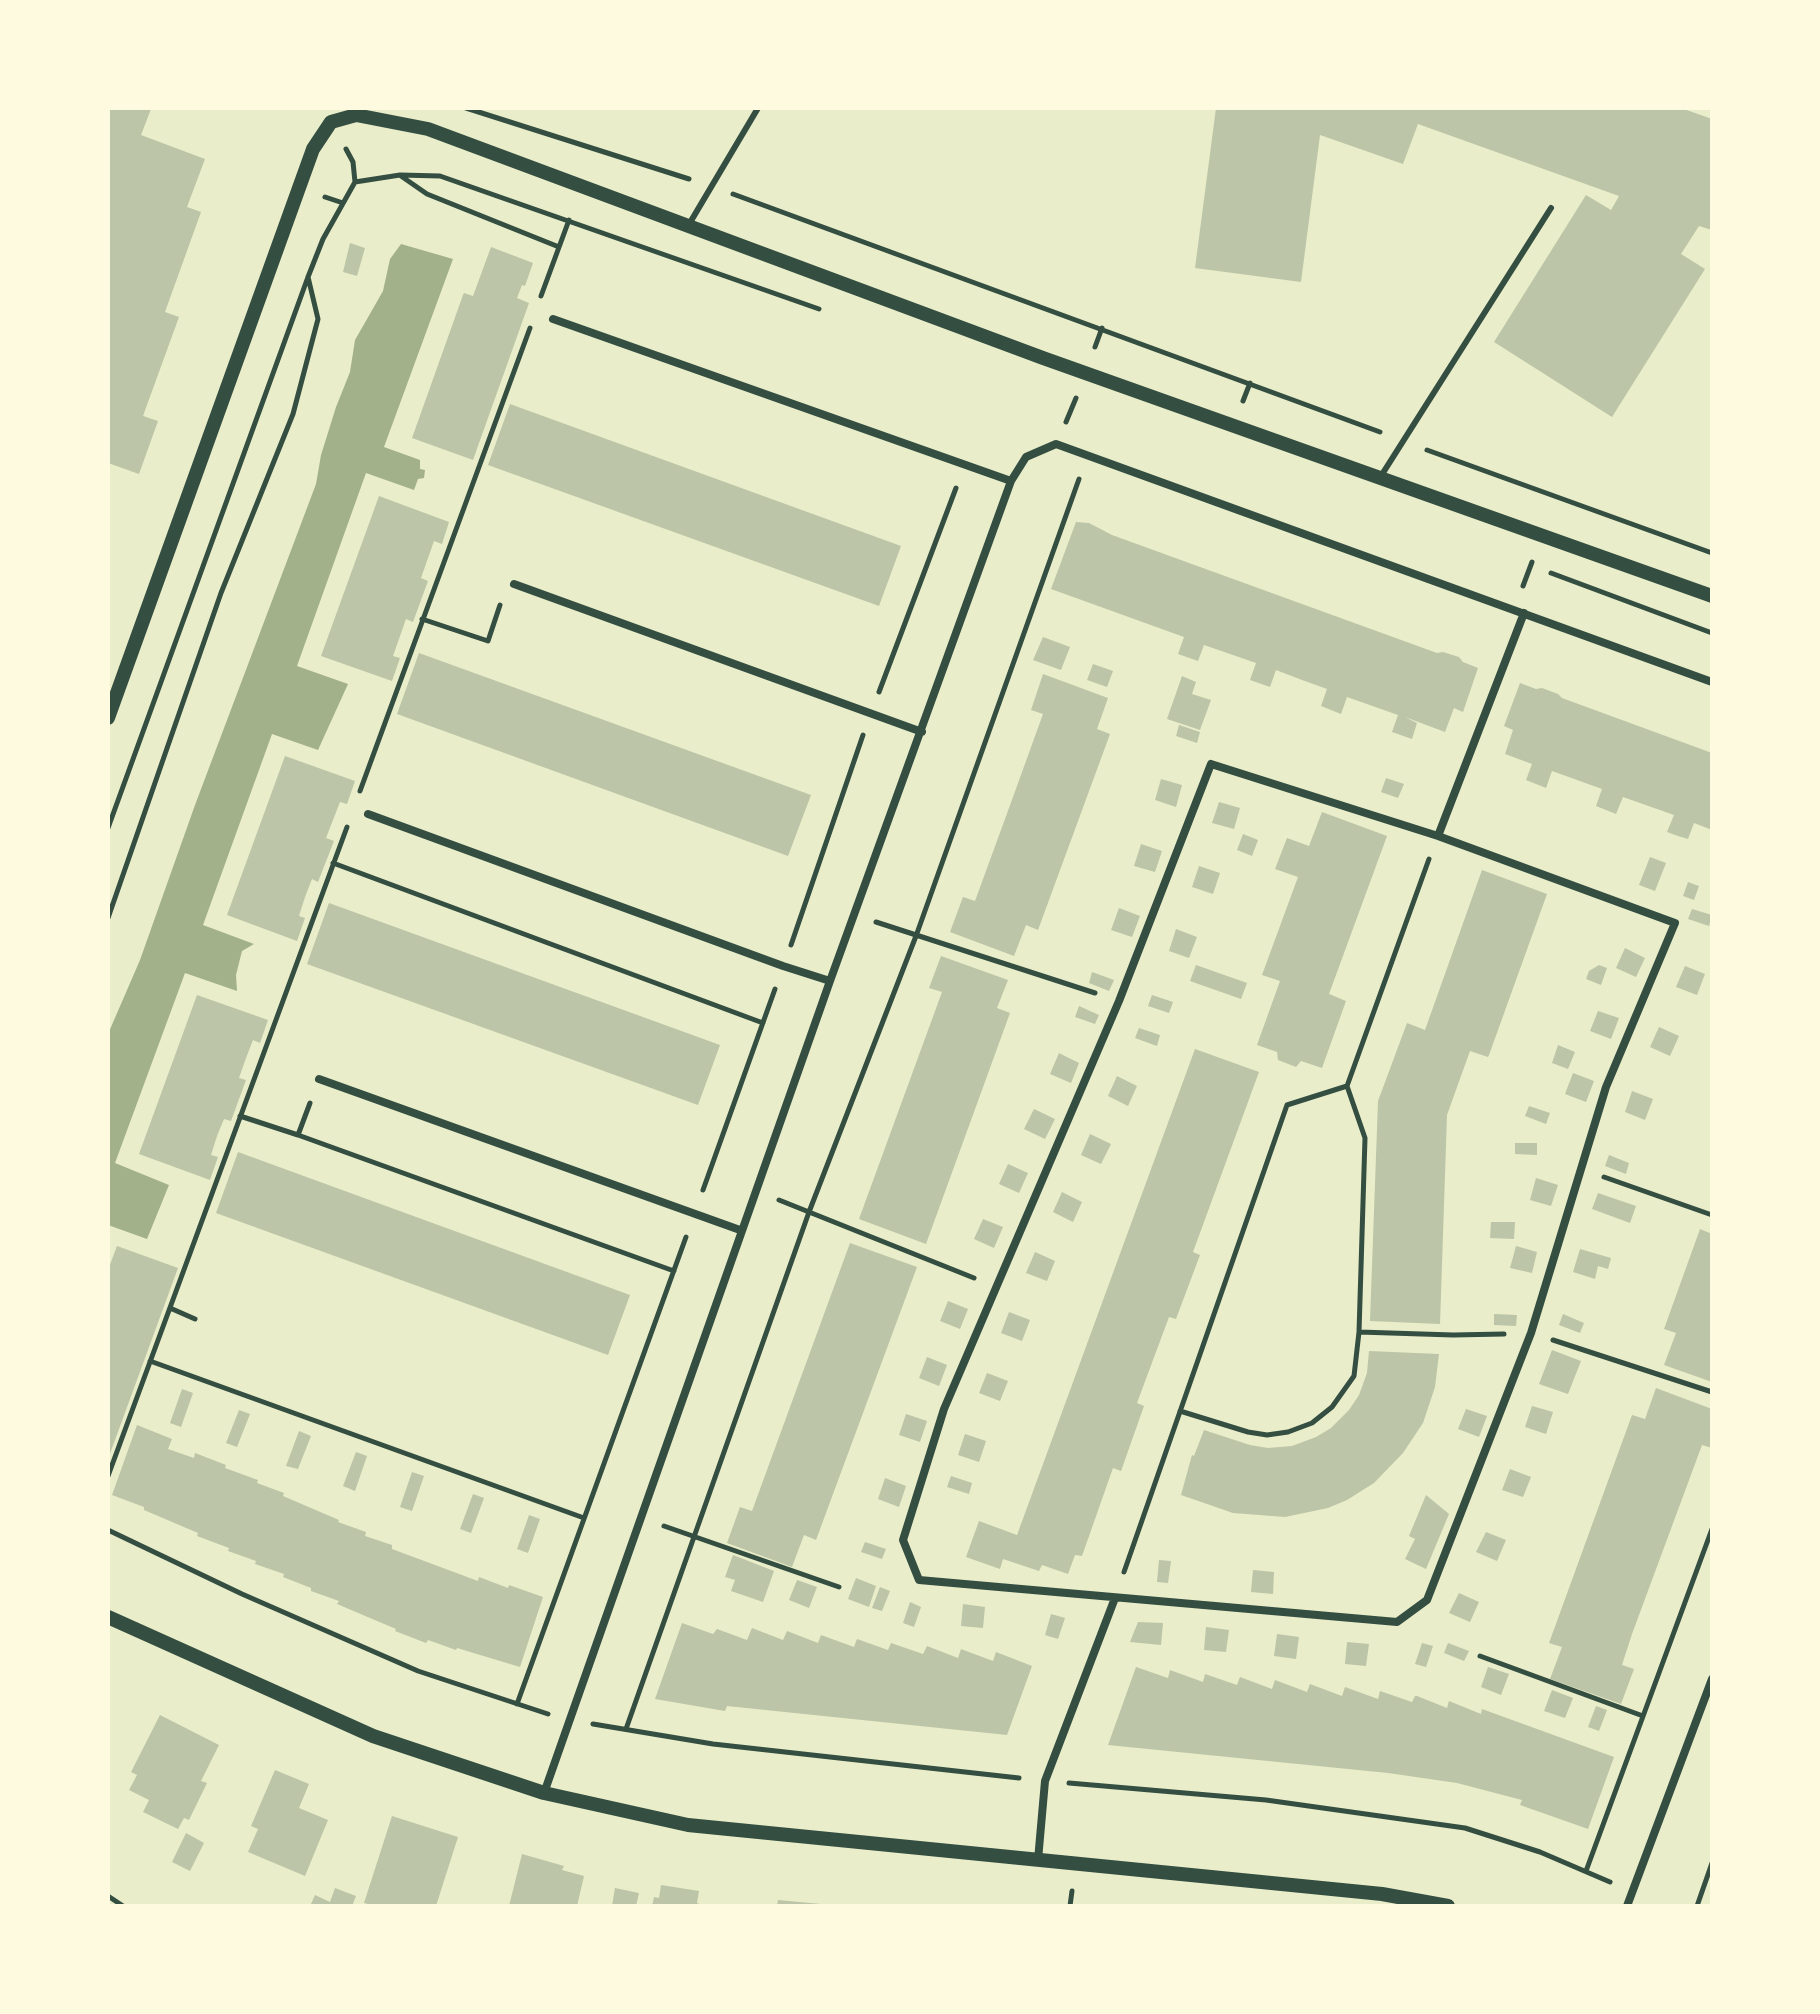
<!DOCTYPE html>
<style>
body{margin:0}
#map{position:relative;width:1820px;height:2014px;overflow:hidden;background:#e9edc9;font-family:Arial,sans-serif}
canvas{display:block}
.frame{position:absolute;inset:0;border:110px solid #fefae0;pointer-events:none}
</style>
<div id="map">
<canvas width="1820" height="2014"></canvas>
<div class="frame"></div>
</div>
<script>
const ctx = document.querySelector('canvas').getContext('2d');
ctx.lineJoin = 'round';
function fillPath(path, color) { ctx.fillStyle = color; ctx.fill(path, 'evenodd'); }
const poly = rows => new Path2D(rows.map(r => 'M' + r).join(''));
function trace(path, color, width, dash) { ctx.strokeStyle = color; ctx.lineWidth = width; ctx.lineCap = dash ? 'butt' : 'round'; ctx.setLineDash(dash || []); ctx.stroke(path); }
fillPath(poly([
 [401,244,453,259,384,447,420,460,420,469,425,470,424,478,418,479,414,490,366,473,297,666,348,684,318,750,272,734,203,925,254,944,242,951,236,975,237,991,185,973,115,1163,169,1185,147,1239,108,1225,108,1034,140,960,195,805,316,484,321,455,336,407,350,372,355,340,383,291,390,259]
]), '#a3b18a');
fillPath(poly([
 [108,108,151,109,141,135,205,159,187,207,201,212,165,312,179,317,143,416,158,421,139,474,108,463],
 [1216,108,1681,108,1712,119,1712,230,1699,226,1681,254,1705,269,1612,417,1494,342,1586,195,1611,210,1619,196,1418,124,1403,164,1320,135,1301,282,1195,268],
 [350,243,365,248,357,276,343,272],
 [491,247,533,263,525,286,522,285,517,298,529,303,473,460,412,438,463,295,464,293,473,296],
 [510,404,901,546,879,606,488,465],
 [379,496,449,522,442,544,434,541,421,578,428,581,413,622,406,619,393,656,400,658,392,681,321,656],
 [1076,522,1089,523,1112,535,1437,653,1443,652,1459,657,1463,662,1478,668,1463,712,1454,708,1445,732,1405,717,1417,723,1412,739,1392,732,1398,715,1347,697,1341,714,1321,706,1327,689,1302,680,1276,670,1270,687,1250,680,1256,663,1204,645,1198,661,1178,654,1184,637,1051,589],
 [1043,637,1070,647,1061,670,1033,660],
 [419,653,811,795,788,856,397,714],
 [1093,664,1113,671,1107,687,1087,680],
 [1043,674,1108,698,1097,729,1110,734,1038,930,1026,925,1014,956,950,932,963,897,975,901,1009,808,1043,714,1031,710],
 [1182,676,1196,682,1192,694,1211,700,1200,730,1167,719],
 [1520,683,1536,689,1542,688,1558,694,1562,698,1712,753,1712,830,1694,823,1688,839,1678,836,1667,832,1674,815,1623,797,1616,814,1596,806,1602,789,1552,771,1546,788,1526,780,1532,764,1505,754,1513,730,1504,726],
 [1179,725,1200,732,1197,743,1176,736],
 [285,756,355,781,347,804,340,802,326,838,334,841,318,882,312,879,305,897,299,916,305,918,297,941,227,915],
 [1386,778,1404,784,1398,798,1381,792],
 [1161,779,1182,785,1176,807,1155,800],
 [1219,802,1240,808,1234,829,1212,823],
 [1322,812,1387,836,1329,994,1346,1001,1322,1068,1301,1061,1296,1067,1278,1060,1277,1052,1257,1045,1280,981,1262,975,1298,877,1275,869,1287,838,1309,846],
 [1243,834,1258,840,1252,856,1237,850],
 [1141,844,1162,851,1155,872,1134,866],
 [1650,857,1666,863,1655,891,1639,885],
 [1199,866,1220,873,1213,894,1192,887],
 [1482,870,1547,894,1489,1055,1488,1057,1470,1051,1447,1115,1440,1324,1370,1321,1378,1101,1407,1023,1425,1030],
 [1688,882,1699,886,1694,900,1683,896],
 [329,903,720,1045,698,1105,307,964],
 [1119,908,1140,916,1132,937,1111,930],
 [1692,909,1712,915,1709,926,1688,919],
 [1176,929,1197,937,1189,958,1169,951],
 [1625,948,1645,958,1636,977,1616,968],
 [941,956,1008,980,997,1008,1010,1013,926,1244,859,1219,942,992,929,988],
 [1196,965,1247,983,1241,999,1190,981],
 [1599,965,1607,968,1601,985,1586,979,1589,971],
 [1685,966,1705,974,1697,995,1676,987],
 [1092,972,1114,980,1109,991,1089,983],
 [197,995,268,1020,260,1043,253,1040,246,1058,239,1078,246,1080,231,1121,224,1119,217,1136,211,1155,218,1157,210,1180,139,1154],
 [1152,995,1173,1002,1169,1013,1148,1006],
 [1079,1006,1099,1015,1095,1024,1075,1017],
 [1598,1011,1619,1018,1611,1039,1590,1031],
 [1659,1027,1679,1036,1670,1056,1650,1047],
 [1139,1028,1160,1035,1157,1046,1135,1038],
 [1558,1045,1575,1052,1568,1069,1552,1063],
 [1195,1049,1259,1072,1193,1252,1200,1255,1176,1319,1169,1317,1137,1403,1144,1406,1121,1471,1113,1468,1082,1556,1075,1555,1068,1574,1042,1565,1039,1571,1003,1559,1000,1569,966,1557,979,1521,1017,1535],
 [1059,1053,1079,1063,1071,1083,1050,1074],
 [1573,1073,1594,1081,1586,1102,1565,1094],
 [1117,1076,1137,1086,1128,1106,1108,1096],
 [1632,1091,1653,1099,1645,1120,1625,1112],
 [1529,1106,1550,1113,1546,1124,1525,1116],
 [1034,1109,1055,1119,1045,1139,1024,1129],
 [1090,1134,1111,1144,1101,1164,1081,1155],
 [1515,1143,1537,1143,1537,1155,1515,1154],
 [238,1152,630,1295,608,1355,216,1213],
 [1609,1155,1629,1163,1626,1174,1605,1166],
 [1008,1164,1028,1173,1019,1193,999,1184],
 [1536,1178,1558,1185,1551,1206,1530,1200],
 [1062,1192,1082,1202,1073,1222,1053,1212],
 [1598,1193,1636,1206,1630,1223,1592,1209],
 [983,1219,1003,1227,994,1248,974,1239],
 [1491,1222,1515,1222,1514,1239,1490,1238],
 [1700,1229,1712,1234,1712,1382,1664,1365,1676,1333,1664,1329],
 [850,1243,917,1267,816,1540,804,1535,792,1567,727,1543,740,1507,752,1511],
 [117,1246,178,1268,108,1459,108,1270],
 [1516,1246,1537,1252,1532,1273,1510,1268],
 [1580,1249,1611,1258,1608,1269,1598,1266,1595,1279,1573,1272],
 [1035,1252,1055,1261,1047,1281,1026,1273],
 [948,1301,968,1309,960,1329,940,1321],
 [1009,1312,1030,1320,1022,1341,1001,1333],
 [1494,1314,1517,1315,1516,1326,1494,1325],
 [1563,1314,1584,1323,1580,1333,1559,1325],
 [1552,1350,1581,1361,1568,1394,1539,1384],
 [1369,1351,1439,1354,1435,1387,1423,1423,1403,1453,1374,1483,1347,1500,1328,1508,1285,1517,1233,1513,1181,1495,1192,1455,1194,1456,1204,1430,1250,1445,1268,1448,1292,1446,1316,1437,1331,1428,1349,1410,1359,1395,1367,1373],
 [927,1357,947,1365,939,1386,919,1378],
 [987,1373,1008,1381,1000,1401,979,1393],
 [1656,1388,1712,1409,1712,1448,1702,1445,1632,1634,1622,1665,1634,1669,1621,1704,1550,1679,1562,1647,1549,1643,1632,1415,1645,1419],
 [182,1389,193,1393,181,1427,170,1423],
 [1532,1406,1553,1412,1546,1434,1525,1427],
 [1466,1409,1487,1416,1479,1437,1458,1429],
 [239,1410,250,1414,237,1447,226,1443],
 [906,1414,927,1421,920,1442,899,1435],
 [137,1425,172,1439,168,1449,194,1458,195,1453,226,1465,225,1468,258,1480,257,1483,284,1493,283,1496,339,1520,338,1522,366,1532,365,1536,392,1545,392,1549,478,1581,479,1577,508,1588,509,1585,543,1597,520,1667,457,1648,456,1650,428,1640,426,1643,395,1631,396,1629,337,1604,339,1601,311,1591,311,1588,283,1577,284,1574,255,1564,256,1561,228,1551,229,1548,197,1536,198,1533,144,1510,144,1507,112,1495],
 [299,1431,311,1436,298,1469,286,1466],
 [965,1434,986,1441,979,1462,958,1455],
 [356,1452,367,1456,355,1491,343,1486],
 [1510,1469,1531,1477,1523,1497,1502,1490],
 [412,1472,424,1476,412,1511,400,1507],
 [951,1476,972,1483,969,1494,947,1487],
 [885,1478,906,1486,899,1507,878,1499],
 [473,1494,484,1498,471,1533,460,1529],
 [1426,1495,1449,1514,1426,1569,1405,1559,1415,1539,1409,1536],
 [529,1515,540,1519,528,1553,517,1549],
 [1486,1532,1506,1540,1497,1561,1476,1552],
 [865,1542,886,1549,882,1559,861,1552],
 [733,1555,774,1571,763,1602,731,1591,735,1580,725,1577],
 [1159,1560,1171,1561,1168,1583,1157,1582],
 [1253,1570,1274,1572,1273,1594,1251,1592],
 [856,1578,876,1586,869,1607,848,1599],
 [797,1580,817,1587,809,1608,789,1600],
 [880,1587,890,1591,882,1611,872,1608],
 [1459,1593,1479,1602,1470,1622,1449,1613],
 [910,1602,921,1607,914,1627,903,1623],
 [963,1604,985,1607,983,1628,961,1626],
 [1051,1614,1065,1618,1058,1639,1045,1635],
 [1138,1622,1163,1623,1161,1645,1130,1642],
 [682,1623,713,1634,717,1629,747,1640,752,1628,783,1640,787,1631,818,1643,821,1635,854,1647,857,1639,888,1650,891,1643,923,1654,927,1646,958,1658,961,1649,993,1661,996,1652,1032,1666,1007,1735,727,1706,725,1711,655,1699],
 [1206,1627,1229,1630,1226,1652,1204,1650],
 [1277,1634,1299,1637,1296,1659,1274,1656],
 [1347,1642,1369,1644,1366,1666,1345,1664],
 [1422,1643,1433,1646,1426,1667,1415,1664],
 [1448,1643,1469,1651,1464,1661,1444,1653],
 [1136,1667,1168,1678,1170,1670,1203,1682,1205,1674,1237,1685,1240,1677,1272,1689,1275,1680,1307,1692,1310,1684,1342,1696,1345,1687,1378,1699,1380,1691,1412,1702,1415,1696,1417,1696,1447,1708,1449,1701,1481,1714,1482,1709,1614,1757,1588,1829,1520,1805,1522,1800,1457,1783,1388,1773,1108,1745],
 [1488,1667,1509,1674,1501,1695,1481,1687],
 [1552,1690,1573,1698,1565,1718,1544,1711],
 [1596,1706,1607,1710,1599,1731,1588,1727],
 [160,1715,219,1745,201,1781,207,1783,189,1820,184,1818,178,1829,143,1812,149,1800,129,1790,137,1775,131,1772],
 [275,1770,309,1784,299,1808,328,1820,305,1876,248,1852,258,1829,251,1826],
 [392,1816,458,1837,436,1906,375,1906,364,1903],
 [186,1833,204,1843,190,1871,172,1862],
 [522,1854,564,1866,562,1870,584,1876,577,1906,509,1906],
 [661,1885,699,1891,697,1903,704,1906,652,1906,654,1897,659,1898],
 [335,1888,356,1896,352,1906,310,1906,315,1895,330,1902],
 [615,1888,639,1893,636,1906,612,1906],
 [778,1900,821,1904,821,1906,777,1906]
]), '#bcc5a7');
trace(poly([
 [466,108,689,179],
 [401,176,427,194,559,247],
 [355,182,400,175,440,176,819,309],
 [733,194,1380,432],
 [325,197,343,203],
 [541,296,569,220],
 [1095,347,1102,328],
 [1243,401,1250,383],
 [1066,422,1076,398],
 [1427,450,1712,553],
 [1551,573,1712,633],
 [1523,586,1532,562],
 [422,619,488,641,500,605],
 [879,692,956,488],
 [360,791,530,328],
 [108,828,308,277,323,239,355,182,353,162,346,149],
 [333,863,763,1023],
 [108,918,221,593,293,414,318,319,308,277],
 [876,922,1095,993],
 [791,945,863,735],
 [240,1116,298,1135,310,1103],
 [298,1135,674,1271],
 [1604,1177,1712,1215],
 [703,1190,775,989],
 [779,1200,974,1278],
 [170,1308,195,1319],
 [1359,1332,1453,1335,1504,1334],
 [1553,1340,1712,1392],
 [150,1361,584,1518],
 [1180,1411,1248,1432,1267,1435,1288,1432,1312,1423,1332,1407,1354,1376,1359,1332,1365,1138,1347,1086],
 [108,1476,347,827],
 [664,1526,839,1587],
 [108,1530,242,1594,418,1671,548,1714],
 [1124,1572,1287,1105,1347,1086,1429,859],
 [1480,1656,1643,1716],
 [517,1704,686,1237],
 [593,1724,713,1744,1019,1778],
 [626,1729,809,1212,916,936,1079,479],
 [1069,1783,1266,1800,1465,1828,1540,1852,1610,1882],
 [1586,1871,1712,1529],
 [108,1896,123,1906],
 [1070,1906,1072,1891],
 [1697,1906,1712,1863]
]), '#344e41', 5);
trace(poly([
 [688,226,758,108],
 [1381,476,1551,208]
]), '#344e41', 6);
trace(poly([
 [553,319,1011,481],
 [514,584,922,732],
 [1211,764,1438,836,1675,923,1606,1087,1531,1333,1427,1600,1397,1622,919,1580,903,1540,944,1409,1119,1001,1211,764],
 [368,814,783,966,830,981],
 [1438,836,1524,613],
 [319,1079,740,1230],
 [544,1793,830,981,1011,481,1026,457,1056,444,1712,682],
 [1038,1860,1045,1781,1115,1598],
 [1627,1906,1712,1679]
]), '#344e41', 8);
trace(poly([
 [331,122,356,115,428,129,1043,358,1712,596],
 [108,718,313,149,331,122],
 [108,1617,373,1736,544,1793,688,1825,1382,1894,1448,1906]
]), '#344e41', 14);
</script>
